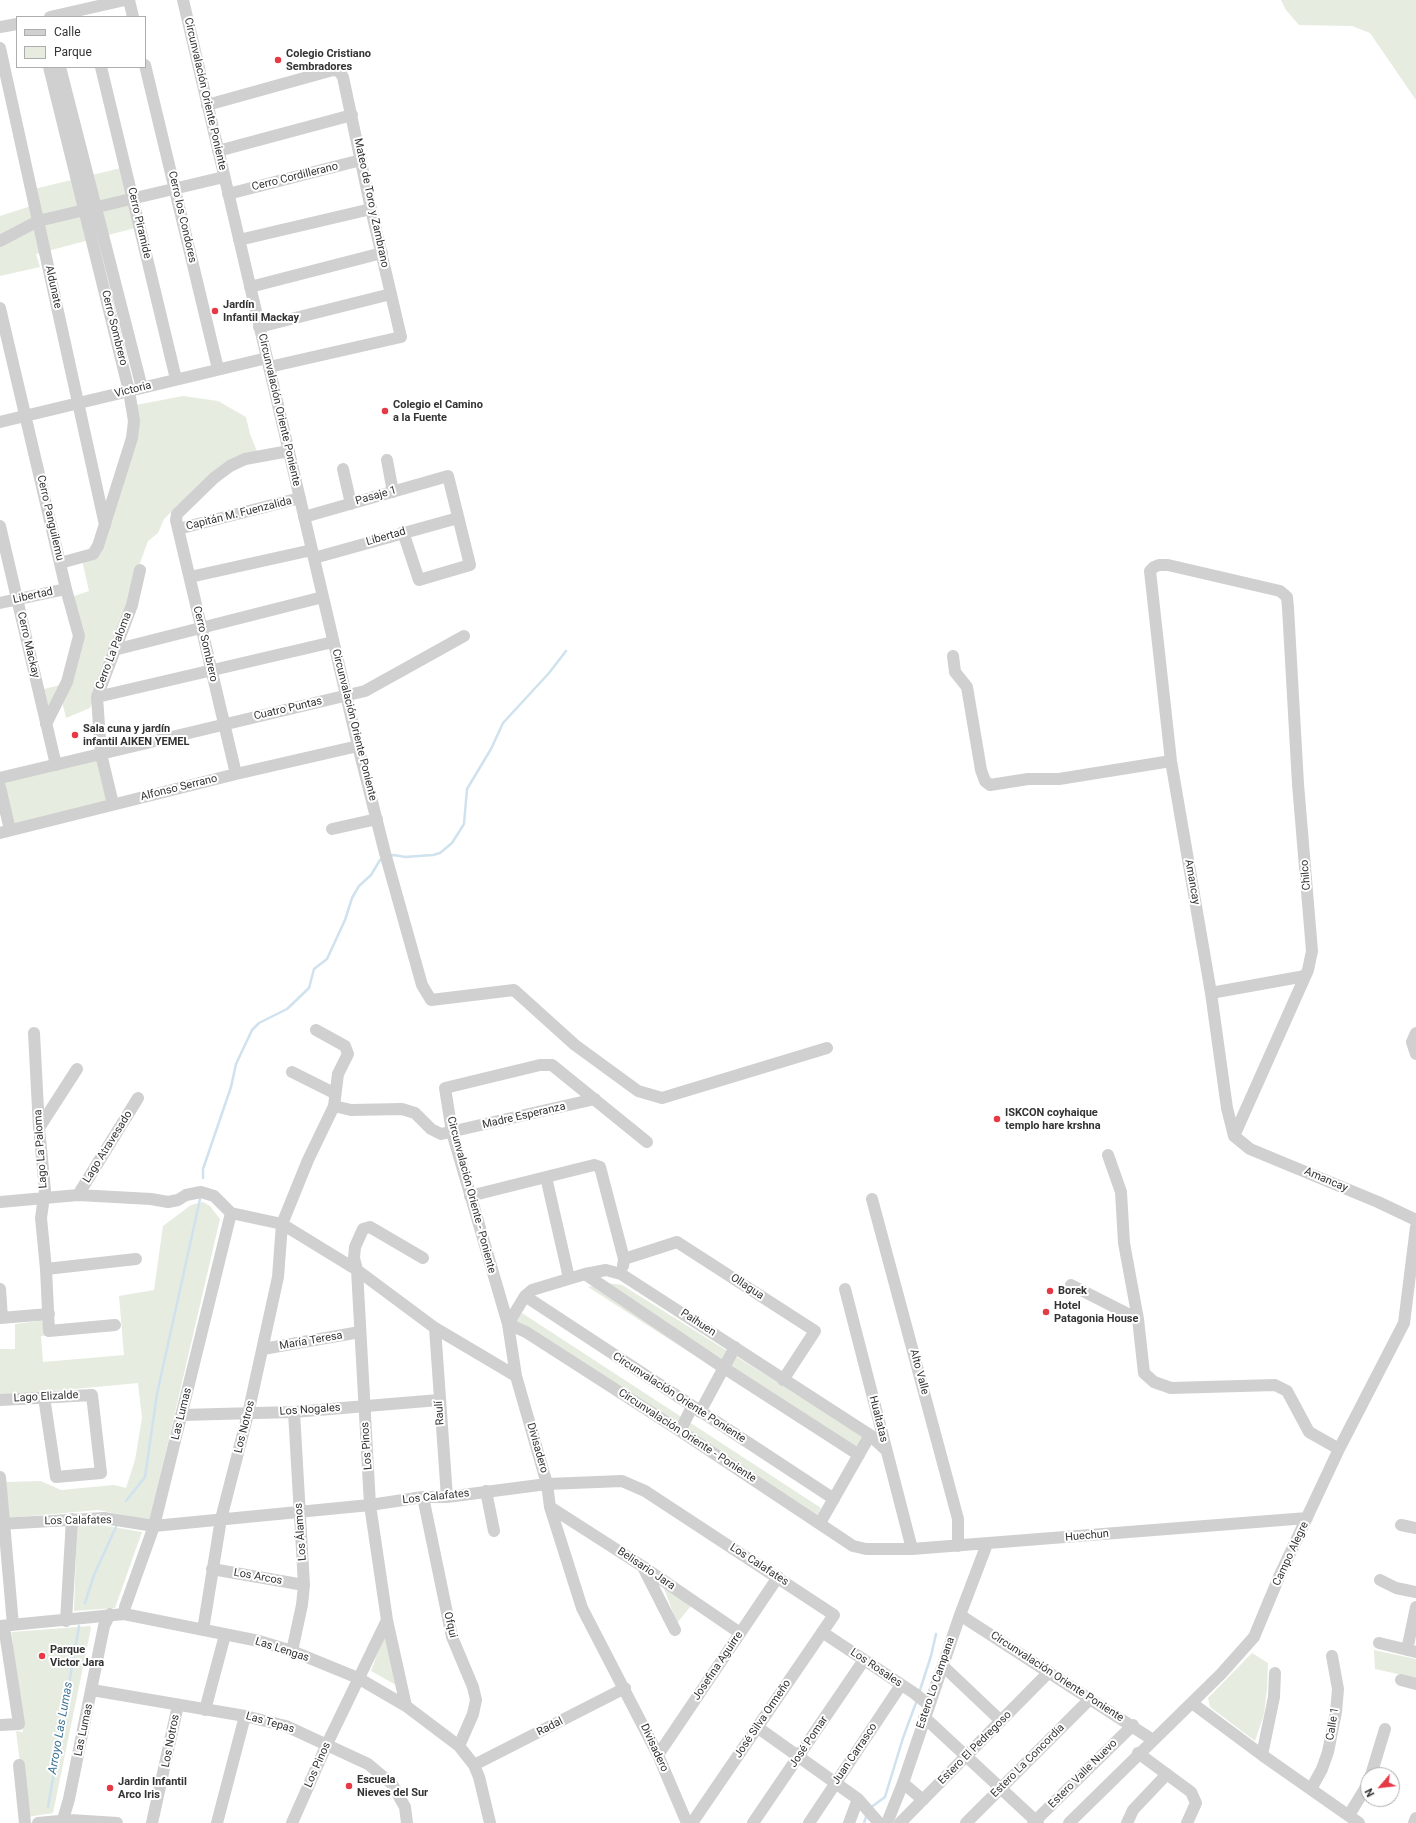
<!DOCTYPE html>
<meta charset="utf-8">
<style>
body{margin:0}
#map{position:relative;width:1416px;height:1823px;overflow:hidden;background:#fff;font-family:Roboto,sans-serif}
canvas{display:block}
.legend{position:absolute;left:16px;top:16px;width:130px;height:52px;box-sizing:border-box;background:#fff;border:1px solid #adadad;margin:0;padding:5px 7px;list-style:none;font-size:12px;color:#333}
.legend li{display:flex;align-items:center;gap:8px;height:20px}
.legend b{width:20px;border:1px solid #adadad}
.north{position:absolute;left:1360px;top:1767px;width:40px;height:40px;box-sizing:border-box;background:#fff;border:1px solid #adadad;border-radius:50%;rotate:242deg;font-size:11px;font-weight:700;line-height:16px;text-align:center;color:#333}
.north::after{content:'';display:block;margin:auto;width:14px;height:18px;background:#e63946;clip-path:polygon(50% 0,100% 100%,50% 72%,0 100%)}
</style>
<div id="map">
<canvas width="1416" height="1823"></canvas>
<ul class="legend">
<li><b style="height:5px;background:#d0d0d0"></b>Calle</li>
<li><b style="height:11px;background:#e6ecdf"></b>Parque</li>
</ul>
<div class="north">N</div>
</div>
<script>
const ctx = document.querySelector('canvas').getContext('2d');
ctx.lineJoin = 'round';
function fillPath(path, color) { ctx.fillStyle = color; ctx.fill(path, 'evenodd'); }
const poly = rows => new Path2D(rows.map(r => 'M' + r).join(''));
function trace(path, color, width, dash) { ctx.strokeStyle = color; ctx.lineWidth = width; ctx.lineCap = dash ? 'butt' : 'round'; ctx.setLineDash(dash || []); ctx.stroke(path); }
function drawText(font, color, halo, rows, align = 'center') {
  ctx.font = font + ' Roboto,sans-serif'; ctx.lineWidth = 4; ctx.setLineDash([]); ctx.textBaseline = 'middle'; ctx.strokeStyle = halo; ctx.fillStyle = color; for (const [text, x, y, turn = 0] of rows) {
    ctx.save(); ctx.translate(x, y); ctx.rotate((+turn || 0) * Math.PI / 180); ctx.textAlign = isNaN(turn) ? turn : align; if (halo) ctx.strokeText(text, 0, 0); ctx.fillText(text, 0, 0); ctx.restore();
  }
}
fillPath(poly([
 [1281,0,1416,0,1416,100,1370,33,1352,26,1299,25,1286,10],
 [121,168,135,228,36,254,40,267,0,276,0,216,37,204,34,189],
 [183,396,218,401,246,417,250,434,260,459,211,474,164,519,158,533,148,541,137,571,128,612,90,708,66,718,62,701,81,639,71,597,89,591,82,560,95,555,136,405],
 [64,684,47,717,40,690],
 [98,758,108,801,14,826,2,781],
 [203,1202,210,1206,220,1219,150,1520,98,1510,8,1518,6,1482,41,1481,61,1490,114,1485,126,1488,135,1460,142,1418,138,1383,0,1396,0,1349,15,1349,15,1324,47,1320,49,1336,41,1336,43,1362,124,1355,119,1296,154,1290,163,1226,191,1205],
 [607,1283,622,1285,868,1439,855,1459,588,1287],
 [522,1313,821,1508,814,1522,513,1324],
 [77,1525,101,1525,142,1532,115,1608,74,1611],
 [659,1575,695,1601,677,1623],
 [90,1626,91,1628,53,1813,27,1817,16,1731,23,1732,15,1677,12,1632],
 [386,1631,396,1685,371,1671],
 [1374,1650,1416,1659,1416,1678,1375,1669],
 [1252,1653,1268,1663,1267,1689,1264,1714,1255,1741,1210,1707,1208,1698]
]), '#e6ecdf');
trace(poly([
 [390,856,394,855,405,857,433,855,440,853,452,843,464,824,467,789,491,749,503,723,549,673,566,651],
 [203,1178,203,1169,231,1087,236,1064,252,1030,259,1023,287,1009,309,988,314,969,327,959,345,920,352,898,359,886,371,875,380,860,383,859],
 [126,1501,145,1477,157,1394,200,1199],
 [85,1603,94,1575,116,1527],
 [919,1693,931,1656,936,1634],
 [48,1807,79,1626],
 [870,1808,885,1797,903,1738,917,1700],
 [864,1823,867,1814]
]), '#cfe2ee', 2.5);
trace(poly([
 [129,0,133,17],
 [183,0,358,746,385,853,422,985,431,1000,514,990,575,1045,638,1091,662,1098,827,1048],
 [50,17,125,0],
 [0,27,17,24],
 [0,48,105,525],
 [145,65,218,369],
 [49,67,129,391,134,421,132,438,98,546,93,554,60,563],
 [60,67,142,388],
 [101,67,176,379],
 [207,105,333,70,339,71,343,77,371,209,401,337,269,367],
 [218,151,352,115],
 [228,194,361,160],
 [239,240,371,209],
 [0,241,38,221,224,177],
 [250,287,382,253],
 [0,308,66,589,79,636,67,682,46,724],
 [259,327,391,294],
 [0,422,267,358],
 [387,460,393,492],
 [343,469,351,504],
 [304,517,448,476,470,565,419,580,403,532],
 [0,526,56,765],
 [178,529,300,498],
 [314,558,458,518],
 [190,577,312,550],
 [0,603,66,589],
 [114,650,323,597],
 [953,656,955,672,967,687,981,770,985,781,990,785,1028,779,1059,779,1171,761],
 [97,697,333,642],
 [236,774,176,520,177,514,214,478,230,466,245,459,289,451],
 [0,778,365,691,464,636],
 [0,787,10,830],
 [113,804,101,754,97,697,132,605,140,570],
 [332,829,377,819],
 [0,833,236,774,358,746],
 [1211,993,1305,976],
 [34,1033,39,1128,45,1190,41,1218,46,1269,49,1331,115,1325],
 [1416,1033,1412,1042,1416,1054],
 [292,1072,334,1093],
 [334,1106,351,1110,402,1109,415,1113,431,1129,441,1134,595,1099],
 [39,1128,77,1069],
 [1234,1136,1308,970,1312,951,1298,784,1288,608,1287,597,1280,591,1168,565,1159,565,1154,567,1150,571,1171,761,1211,993,1227,1108,1234,1136,1250,1149,1378,1202,1416,1220],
 [647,1142,552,1065,540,1065,445,1088,452,1132,508,1324,516,1376,547,1484,550,1507,582,1608,658,1755,687,1823],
 [1108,1155,1121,1192,1124,1243,1138,1319],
 [546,1177,569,1278],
 [78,1195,138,1098],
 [470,1196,594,1165,600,1167,624,1259,623,1266],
 [872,1199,958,1519,958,1546],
 [0,1202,78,1195,151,1199,168,1202,178,1200,186,1195,201,1192,214,1196,231,1213],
 [231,1213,282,1224,357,1270,435,1328,516,1376],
 [624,1259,677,1242,815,1331,783,1380],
 [46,1269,136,1259],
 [585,1274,724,1368,859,1455],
 [1071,1285,1138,1319,1144,1373,1154,1382,1171,1388,1275,1385,1287,1391,1309,1432,1339,1449],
 [0,1289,2,1318],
 [845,1289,912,1549],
 [525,1296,834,1499],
 [0,1318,49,1314],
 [435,1328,447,1497],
 [263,1349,360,1332],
 [0,1400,38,1398,92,1395,101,1473,56,1477,44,1397],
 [700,1412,735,1347],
 [181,1415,294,1412,439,1400],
 [680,1431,692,1407],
 [886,1450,870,1435,621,1274,606,1270,585,1274,532,1290,525,1296,508,1324,526,1332,680,1431,853,1546,866,1549,912,1549,1307,1518],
 [0,1477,13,1625],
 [486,1491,494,1531],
 [423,1497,452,1637,473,1687,476,1700,473,1714,459,1746],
 [550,1507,642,1566,740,1633],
 [820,1523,870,1435],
 [0,1524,104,1518,154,1526,370,1505,423,1497,447,1497,547,1484,622,1481,645,1491,834,1615,692,1823],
 [1401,1525,1416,1528],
 [212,1569,304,1585],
 [644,1569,675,1630],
 [1380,1580,1396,1588,1416,1592],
 [124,1614,125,1607,154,1526,231,1213],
 [960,1615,1153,1740],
 [387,1620,406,1706],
 [66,1621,72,1519],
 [0,1626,124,1614,259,1641,292,1651,358,1678,406,1706,459,1746,474,1765,479,1777,490,1823],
 [203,1630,221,1519,248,1414,278,1277,282,1224,308,1160,334,1106,338,1074,348,1054,345,1046,316,1030],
 [822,1632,914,1693,929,1705],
 [1379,1643,1416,1652],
 [1407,1650,1416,1607],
 [292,1651,302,1605,304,1585,294,1412],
 [943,1666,1001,1721],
 [1401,1680,1416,1684],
 [92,1690,245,1716,286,1726,368,1764,392,1784,405,1807,407,1823],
 [1192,1703,1262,1755,1359,1823],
 [205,1710,225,1635],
 [924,1717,1038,1823],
 [0,1725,19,1724,4,1626],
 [757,1727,858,1799,879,1823],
 [1138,1753,1191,1792,1196,1803,1187,1823],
 [658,1755,778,1577],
 [1262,1755,1274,1697,1275,1673],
 [19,1765,25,1823],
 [474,1765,625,1688],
 [1371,1775,1385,1729],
 [903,1783,923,1800],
 [1311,1789,1322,1769,1328,1752,1336,1712,1338,1689,1332,1656],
 [1349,1815,1368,1784],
 [38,1823,70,1820,117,1823],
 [62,1823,69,1799,104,1626,110,1614],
 [152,1823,178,1705],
 [217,1823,245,1716],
 [292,1823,327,1744,387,1620,370,1505,357,1270,354,1258,355,1247,363,1229,370,1227,423,1258],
 [753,1823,864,1660],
 [809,1823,901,1685],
 [849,1823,858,1799],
 [887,1823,903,1783,960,1615,987,1544],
 [900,1823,1049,1672],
 [966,1823,1090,1699],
 [1033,1823,1133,1725],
 [1069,1823,1221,1674,1254,1637,1279,1577,1339,1449,1404,1323,1416,1227],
 [1127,1823,1133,1810,1167,1774],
 [1414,1823,1416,1818]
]), '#d0d0d0', 12);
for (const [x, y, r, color] of [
 [278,60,4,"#e63946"],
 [215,311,4,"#e63946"],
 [385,411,4,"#e63946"],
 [75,735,4,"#e63946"],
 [997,1119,4,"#e63946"],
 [1050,1291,4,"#e63946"],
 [1046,1312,4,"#e63946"],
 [42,1656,4,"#e63946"],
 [349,1786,4,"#e63946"],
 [110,1788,4,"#e63946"]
]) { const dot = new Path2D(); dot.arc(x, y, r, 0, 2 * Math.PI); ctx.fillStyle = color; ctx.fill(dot); trace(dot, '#fff', 1.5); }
drawText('bold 11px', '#333', '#fff', [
 ["Colegio Cristiano",286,54],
 ["Sembradores",286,67],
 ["Jardín",223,305],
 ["Infantil Mackay",223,318],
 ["Colegio el Camino",393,405],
 ["a la Fuente",393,418],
 ["Sala cuna y jardín",83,729],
 ["infantil AIKEN YEMEL",83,742],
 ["ISKCON coyhaique",1005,1113],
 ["templo hare krshna",1005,1126],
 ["Borek",1058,1291],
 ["Hotel",1054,1306],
 ["Patagonia House",1054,1319],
 ["Parque",50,1650],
 ["Victor Jara",50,1663],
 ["Escuela",357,1780],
 ["Nieves del Sur",357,1793],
 ["Jardin Infantil",118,1782],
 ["Arco Iris",118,1795]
], 'left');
drawText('11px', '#333', '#fff', [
 ["Circunvalación Oriente Poniente",205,94,77],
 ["Cerro Cordillerano",295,177,-14],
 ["Mateo de Toro y Zambrano",371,203,78],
 ["Cerro los Condores",182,217,77],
 ["Cerro Piramide",139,223,77],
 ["Aldunate",53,287,78],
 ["Cerro Sombrero",114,328,76],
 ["Victoria",133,390,-14],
 ["Circunvalación Oriente Poniente",279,410,77],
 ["Pasaje 1",376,496,-16],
 ["Capitán M. Fuenzalida",239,514,-14],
 ["Cerro Panguilemu",50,518,77],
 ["Libertad",386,537,-16],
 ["Libertad",33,596,-12],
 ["Cerro Sombrero",205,644,77],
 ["Cerro Mackay",28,645,77],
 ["Cerro La Paloma",114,651,-69],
 ["Cuatro Puntas",288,709,-13],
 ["Circunvalación Oriente Poniente",354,725,76],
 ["Alfonso Serrano",179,788,-14],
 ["Chilco",1306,875,-95],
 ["Amancay",1192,882,80],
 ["Madre Esperanza",524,1116,-13],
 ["Lago Atravesado",108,1147,-58],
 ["Lago La Paloma",41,1149,-94],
 ["Amancay",1326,1180,23],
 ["Circunvalación Oriente - Poniente",471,1195,75],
 ["Ollagua",747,1287,33],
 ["Paihuen",698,1323,33],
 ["María Teresa",311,1341,-10],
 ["Alto Valle",919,1372,75],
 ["Lago Elizalde",46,1397,-3],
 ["Circunvalación Oriente Poniente",679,1398,33],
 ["Los Nogales",310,1410,-4],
 ["Raulí",440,1413,-94],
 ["Las Lumas",182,1414,-76],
 ["Hualtatas",878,1419,76],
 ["Los Notros",245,1427,-76],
 ["Circunvalación Oriente - Poniente",687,1436,33],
 ["Los Pinos",367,1446,-94],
 ["Divisadero",537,1448,74],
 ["Los Calafates",436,1497,-6],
 ["Los Calafates",78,1521,-1],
 ["Los Álamos",301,1532,-94],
 ["Huechun",1087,1536,-5],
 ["Campo Alegre",1291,1554,-65],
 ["Los Calafates",759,1565,33],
 ["Belisario Jara",646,1569,34],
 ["Los Arcos",258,1577,10],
 ["Ofqui",450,1625,77],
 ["Las Lengas",282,1650,18],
 ["Josefina Aguirre",718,1666,-56],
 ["Los Rosales",876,1668,34],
 ["Circunvalación Oriente Poniente",1057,1677,33],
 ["Estero Lo Campana",936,1683,-71],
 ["José Silva Ormeño",763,1719,-56],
 ["Las Tepas",270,1723,16],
 ["Calle 1",1333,1724,-81],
 ["Radal",550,1727,-27],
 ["Las Lumas",84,1730,-78],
 ["Los Notros",171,1741,-79],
 ["José Pomar",809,1742,-56],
 ["Divisadero",654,1748,65],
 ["Estero El Pedregoso",975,1748,-45],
 ["Juan Carrasco",855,1754,-56],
 ["Estero La Concordia",1028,1761,-45],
 ["Los Pinos",318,1765,-66],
 ["Estero Valle Nuevo",1083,1774,-45]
]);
drawText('italic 12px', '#3f7597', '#fff', [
 ["Arroyo Las Lumas",61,1728,-80]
]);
</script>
